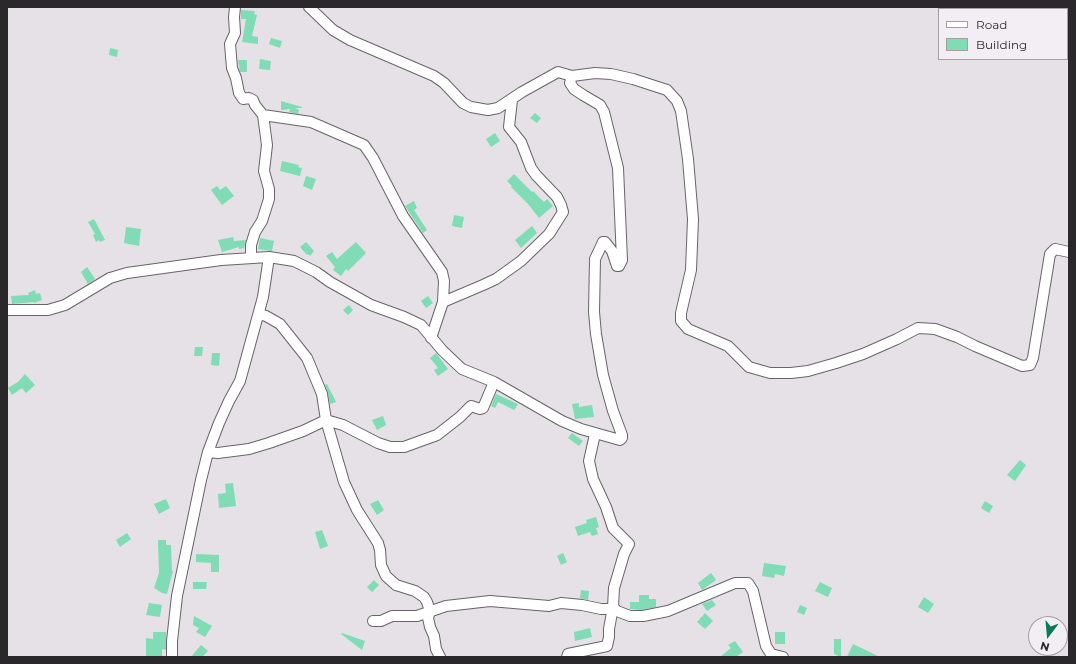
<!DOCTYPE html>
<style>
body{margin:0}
#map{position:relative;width:1076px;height:664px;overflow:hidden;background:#e5e1e6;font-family:Montserrat,sans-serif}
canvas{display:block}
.frame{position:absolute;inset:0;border:8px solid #2a282a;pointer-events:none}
.legend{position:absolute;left:938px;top:8px;width:130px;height:52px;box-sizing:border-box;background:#f3eef3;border:1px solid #a39fa3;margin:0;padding:5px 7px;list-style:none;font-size:12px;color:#2a282a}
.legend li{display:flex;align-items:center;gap:8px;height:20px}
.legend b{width:20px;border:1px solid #a39fa3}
.north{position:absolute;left:1028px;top:616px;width:40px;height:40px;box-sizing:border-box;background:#f3eef3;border:1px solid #a39fa3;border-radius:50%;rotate:196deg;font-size:11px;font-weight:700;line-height:16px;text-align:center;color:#2a282a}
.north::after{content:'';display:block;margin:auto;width:14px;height:18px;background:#067c59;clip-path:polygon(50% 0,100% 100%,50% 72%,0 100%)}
</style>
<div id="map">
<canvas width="1076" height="664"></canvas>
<div class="frame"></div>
<ul class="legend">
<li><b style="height:5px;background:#fff"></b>Road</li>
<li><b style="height:11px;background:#80dcb5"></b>Building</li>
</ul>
<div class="north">N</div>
</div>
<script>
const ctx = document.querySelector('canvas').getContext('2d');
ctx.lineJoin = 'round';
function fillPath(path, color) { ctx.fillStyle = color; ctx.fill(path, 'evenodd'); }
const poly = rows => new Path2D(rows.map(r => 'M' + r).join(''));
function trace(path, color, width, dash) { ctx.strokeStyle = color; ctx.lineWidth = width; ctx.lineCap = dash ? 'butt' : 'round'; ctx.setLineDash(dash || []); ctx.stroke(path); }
fillPath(poly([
 [241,10,255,11,254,14,257,15,252,36,258,37,258,44,242,42,246,19,241,19],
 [271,38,282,41,280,48,269,44],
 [110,48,118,50,117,57,109,55],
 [260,59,271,61,270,70,259,69],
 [238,60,247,60,247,72,240,72],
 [281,101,302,107,302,108,295,108,299,110,298,114,289,112,290,109,281,110],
 [535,113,541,118,537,123,530,118],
 [495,133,500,141,491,147,486,139],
 [282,161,299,165,298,167,302,168,300,176,280,171],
 [514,174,532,192,533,191,544,202,547,199,553,206,539,218,528,204,511,187,512,186,507,181],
 [306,176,316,179,312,190,303,186],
 [217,186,220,190,226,186,234,196,222,205,211,190],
 [414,201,417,208,414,210,427,230,423,233,405,206],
 [454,215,464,217,462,228,452,226],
 [94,219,105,240,100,242,99,240,96,242,93,235,95,234,88,222],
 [532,226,537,233,521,248,515,240],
 [126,227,141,229,139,246,124,243],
 [233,237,234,241,246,240,244,248,239,249,239,247,222,252,218,240],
 [260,238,274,241,272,251,258,249],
 [306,242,314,251,310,256,308,254,307,255,300,247],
 [356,242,366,253,348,271,346,269,341,276,333,270,335,267,326,256,332,252,337,259],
 [87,267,95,279,88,284,81,272],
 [35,290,36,294,40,293,42,300,34,303,34,302,12,304,11,296,29,295,28,293],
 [428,296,433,303,426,308,421,301],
 [349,305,353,310,348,315,343,310],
 [195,347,203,347,202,356,194,356],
 [212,353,220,353,219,366,211,365],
 [436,353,448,369,438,376,434,370,438,368,430,358],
 [25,374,35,385,26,393,22,388,12,395,8,388,18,382],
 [327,384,336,402,330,404,328,393,325,385],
 [496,394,518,404,514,410,498,402,495,408,491,406],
 [579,403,579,407,592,405,594,417,575,419,572,404],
 [383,416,386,425,377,430,372,420],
 [572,433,583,441,579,446,568,438],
 [1020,460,1026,465,1015,481,1007,475],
 [233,483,236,506,219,508,218,494,226,493,225,484],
 [166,499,170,508,159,514,154,504],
 [378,500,384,510,377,515,370,504],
 [985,501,993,506,989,513,981,508],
 [596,517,599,527,596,528,598,534,592,536,590,532,578,536,575,527,587,523,586,520],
 [322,530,328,546,320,549,315,532],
 [127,533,131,539,120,547,116,540],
 [158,540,166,540,166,545,171,545,172,571,173,571,167,594,162,593,154,588,159,573],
 [563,553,567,562,561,565,557,556],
 [196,554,219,555,219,572,211,572,211,563,196,562],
 [764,563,786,566,784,576,775,574,774,578,762,576],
 [711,573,716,580,702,590,698,583],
 [374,580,379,585,372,592,367,587],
 [193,582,207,582,206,589,193,589],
 [820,582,832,588,828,597,815,591],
 [581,590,589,591,588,600,580,598],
 [639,595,649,595,649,599,656,599,656,607,642,610,630,609,630,602,639,602],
 [924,597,934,604,928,613,918,607],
 [712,600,716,605,707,611,702,604],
 [149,603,162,605,160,617,146,615],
 [800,605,807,608,804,615,797,612],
 [705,613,713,621,705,629,697,622],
 [194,616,212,626,205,637,196,632,199,628,193,625],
 [590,628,592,637,575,641,574,632],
 [153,632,166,632,166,650,162,649,162,657,146,656,146,638,153,639],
 [775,632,785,632,785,644,775,644],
 [342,633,365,641,362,650,341,634],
 [834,639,841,639,841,657,834,654],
 [735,641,743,652,736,657,720,657,731,648,728,645],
 [853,644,880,657,847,657],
 [201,645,208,651,202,657,191,657]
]), '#80dcb5');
const minor = poly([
 [235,7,234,17,235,33,230,44,232,68,236,78,239,93,243,99,249,98,253,100,255,105,263,115,267,145,264,171,269,189,269,199,262,221,255,232,251,245,251,258],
 [309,7,333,30,350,40,434,76,444,83,463,103,471,107,488,110,498,108,522,92,558,72,572,76,595,73,611,74,633,79,667,90,677,101,681,111,688,159,693,219,691,270,681,313,681,321,688,329,728,346,749,367,770,373,791,373,808,371,836,363,863,354,897,339,918,328,935,329,957,337,975,346,1015,363,1022,366,1030,365,1033,358,1050,254,1055,249,1069,252],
 [263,115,311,122,364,145,373,158,403,216,442,272,444,281,443,302,431,338],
 [443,302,483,285,496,279,521,261,549,234,563,212,561,205,557,197,536,175,531,168,521,142,509,127,512,100],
 [7,310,48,310,65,305,110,278,127,273,221,260,269,257,294,261,316,272,330,282,371,305,404,317,421,325,442,350,462,369,494,382,562,421,581,429,620,440,622,438,622,435,613,411,603,375,596,334,594,312,595,259,603,242,605,242,612,251,617,266,619,266,622,260,618,168,604,112,600,105,583,95,574,89,570,83,572,76],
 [259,314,266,316,280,324,307,358,322,394,326,420,344,482,357,510,378,543,380,550,381,565,386,576,396,585,415,591,424,597,427,602,430,611,428,618,430,627,434,636,436,649,440,657],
 [595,434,589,461,593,479,606,507,613,528,629,544,624,554,614,588,613,607,617,611,630,616,643,616,668,611,735,583,748,583,753,591,766,646,771,654,783,657],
 [208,452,218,453,249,449,269,443,303,431,326,420,343,425,378,443,390,447,404,447,437,435,460,417,471,406,480,409,483,408,494,382],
 [373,621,381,621,392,616,417,616,446,606,490,601,549,606,561,603,582,605,601,609,609,609,613,607,609,629,609,637,607,646,568,654,567,657],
 [172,657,172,641,177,596,201,480,208,452,219,423,229,401,240,381,263,297,269,257]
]);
trace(minor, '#686469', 12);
trace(minor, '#fff', 10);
</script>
